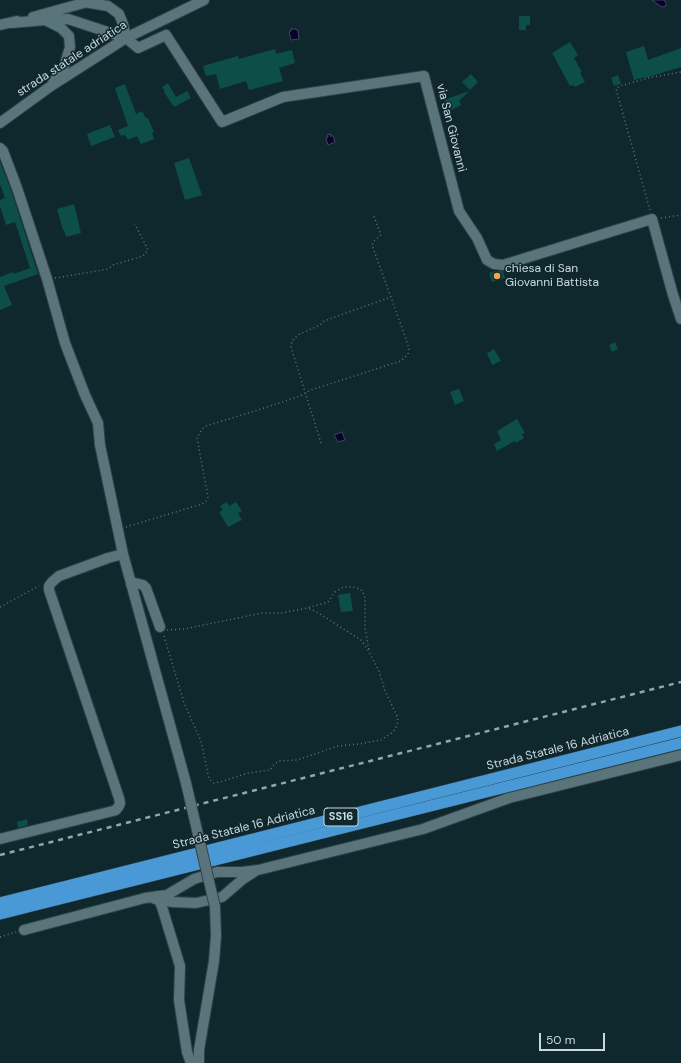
<!DOCTYPE html>
<style>
body{margin:0}
#map{position:relative;width:681px;height:1063px;overflow:hidden;background:#0f282e;font-family:"DM Sans",sans-serif}
canvas{display:block}
.scale{position:absolute;left:539px;top:1033px;width:66px;height:18px;box-sizing:border-box;border:2px solid #c9d8dc;border-top:0;padding-left:5px;font-size:12px;line-height:14px;white-space:nowrap;color:#c9d8dc;-webkit-text-stroke:3px #0f282e;paint-order:stroke}
</style>
<div id="map">
<canvas width="681" height="1063"></canvas>
<div class="scale">50 m</div>
</div>
<script>
const ctx = document.querySelector('canvas').getContext('2d');
ctx.lineJoin = 'round';
function fillPath(path, color) { ctx.fillStyle = color; ctx.fill(path, 'evenodd'); }
const poly = rows => new Path2D(rows.map(r => 'M' + r).join(''));
function trace(path, color, width, dash) { ctx.strokeStyle = color; ctx.lineWidth = width; ctx.lineCap = dash ? 'butt' : 'round'; ctx.setLineDash(dash || []); ctx.stroke(path); }
function drawText(font, color, halo, rows, align = 'center') {
  ctx.font = font + ' "DM Sans",sans-serif'; ctx.lineWidth = 3; ctx.setLineDash([]); ctx.textBaseline = 'middle'; ctx.strokeStyle = halo; ctx.fillStyle = color; for (const [text, x, y, turn = 0] of rows) {
    ctx.save(); ctx.translate(x, y); ctx.rotate((+turn || 0) * Math.PI / 180); ctx.textAlign = isNaN(turn) ? turn : align; if (halo) ctx.strokeText(text, 0, 0); ctx.fillText(text, 0, 0); ctx.restore();
  }
}
const water = poly([
 [652,0,664,0,666,3,666,6,662,7,652,0],
 [291,29,296,29,296,30,298,30,299,39,291,40,289,32,291,31,291,29],
 [330,134,330,136,333,136,335,142,328,145,326,138,328,137,327,135,330,134],
 [342,432,345,440,338,442,334,435,342,432]
]);
fillPath(water, '#07032b');
trace(water, '#414360', 1);
fillPath(poly([
 [519,16,530,16,530,25,526,25,526,30,519,30],
 [570,42,578,55,574,58,582,72,580,73,585,82,575,87,573,85,570,86,552,53],
 [644,46,648,60,681,48,681,67,645,78,645,77,634,80,626,52],
 [275,49,276,54,292,50,295,63,279,68,283,81,249,90,246,81,220,89,216,74,206,76,203,66,238,56,239,59],
 [471,74,478,82,470,90,462,82],
 [618,75,621,84,614,86,611,78],
 [168,83,176,97,187,91,191,98,174,107,164,92,165,91,162,87],
 [125,84,136,114,142,111,146,118,148,118,154,132,152,133,154,139,141,144,137,136,128,140,125,135,121,136,118,130,128,126,115,88],
 [469,91,459,101,461,105,449,111,444,100],
 [110,125,115,137,91,146,87,134],
 [189,158,202,195,185,200,174,163],
 [0,162,11,190,38,274,4,286,12,305,0,310,0,277,13,272,14,274,30,268,15,222,6,225,0,206,0,200,5,198,0,184],
 [74,204,81,233,66,237,64,230,63,230,57,209],
 [495,271,503,271,505,278,492,282,489,273],
 [615,342,618,349,612,352,609,345],
 [494,349,501,361,492,365,487,353],
 [458,389,459,389,464,401,455,405,450,392],
 [517,419,525,433,522,434,524,438,516,443,515,441,497,451,494,444,501,440,497,431],
 [227,502,229,506,236,502,242,511,238,513,242,520,228,527,219,512,223,510,220,506],
 [350,593,353,611,341,612,338,595],
 [27,819,28,825,18,828,17,822]
]), '#0d4e48');
const minor = poly([
 [126,38,138,48,166,35,222,122,283,97,424,76,459,211,477,238,487,260,494,264,503,265,652,219,673,295,681,319],
 [0,148,3,151,17,188,47,279,65,343,85,395,98,423,100,445,123,554,186,783],
 [131,584,135,583,143,585,146,588,160,627],
 [0,839,113,811,116,810,119,806,120,803,119,798,49,590,49,586,52,582,59,576,108,558,123,554],
 [157,896,162,907,180,966,179,1000,187,1052,191,1063],
 [155,899,173,902,196,903,222,897,243,879,254,872],
 [24,930,145,898,167,895,194,879,217,872,242,872,258,870,423,829,509,798,681,755],
 [199,1063,199,1050,214,961,216,936,215,907]
]);
const tertiary = poly([
 [33,17,91,1],
 [45,20,68,19,126,38,123,24,119,14,108,6,84,2],
 [11,23,45,20,61,28,69,36,70,47,65,64,53,83],
 [0,25,17,21],
 [0,123,51,86,126,38,204,0]
]);
const trunk = poly([
 [0,903,681,731],
 [0,914,681,743]
]);
trace(minor, '#304146', 12);
trace(tertiary, '#304146', 12);
trace(trunk, '#304146', 12);
trace(poly([
 [650,210,616,89,620,86,648,78,681,72],
 [661,218,681,215],
 [55,278,108,269,113,265,143,256,148,250,135,224],
 [321,443,291,347,292,341,298,335,320,325,324,321,391,297],
 [126,527,202,504,206,501,208,497,207,491,197,438,202,429,206,426,261,409,300,396,311,390,401,361,408,354,409,349,406,339,372,245,374,241,381,235,373,214],
 [0,607,39,586],
 [167,630,184,629,262,613,281,613,307,608,328,602,335,592,343,587,353,587,360,589,363,592,365,598,365,628,369,650],
 [164,636,184,703,201,741,209,779,214,783,220,782,248,773,270,770,274,764,279,761,297,760,338,746,359,744,381,740,393,732,396,727,398,722,397,716,385,691,379,671,368,650,361,640,315,611,307,608],
 [0,937,16,932]
]), '#5f7479', 1.5, [1, 3]);
trace(minor, '#5a747b', 10);
trace(tertiary, '#5a747b', 10);
trace(trunk, '#4a99d7', 11);
trace(poly([
 [0,855,681,682]
]), '#94a6ab', 2.5, [5, 5]);
const minorBridge = poly([
 [186,783,215,907]
]);
trace(minorBridge, '#304146', 12, []);
trace(minorBridge, '#5a747b', 10);
for (const [x, y, r, color] of [
 [497,276,4,"#f8a14a"]
]) { const dot = new Path2D(); dot.arc(x, y, r, 0, 2 * Math.PI); ctx.fillStyle = color; ctx.fill(dot); trace(dot, '#0f282e', 1.5); }
for (const [x, y, w] of [
 [341,817,34]
]) { const box = new Path2D(); box.roundRect(x - w / 2, y - 9, w, 18, 3); ctx.fillStyle = '#0f282e'; ctx.fill(box); trace(box, '#c9d8dc', 1); }
drawText('bold 11px', '#c9d8dc', null, [
 ["SS16",341,817]
]);
drawText('12px', '#c9d8dc', '#0f282e', [
 ["strada statale adriatica",72,59,-33],
 ["via San Giovanni",451,128,76],
 ["Strada Statale 16 Adriatica",558,749,-14],
 ["Strada Statale 16 Adriatica",244,828,-14]
]);
drawText('12px', '#c9d8dc', '#0f282e', [
 ["chiesa di San",505,269],
 ["Giovanni Battista",505,283]
], 'left');
</script>
